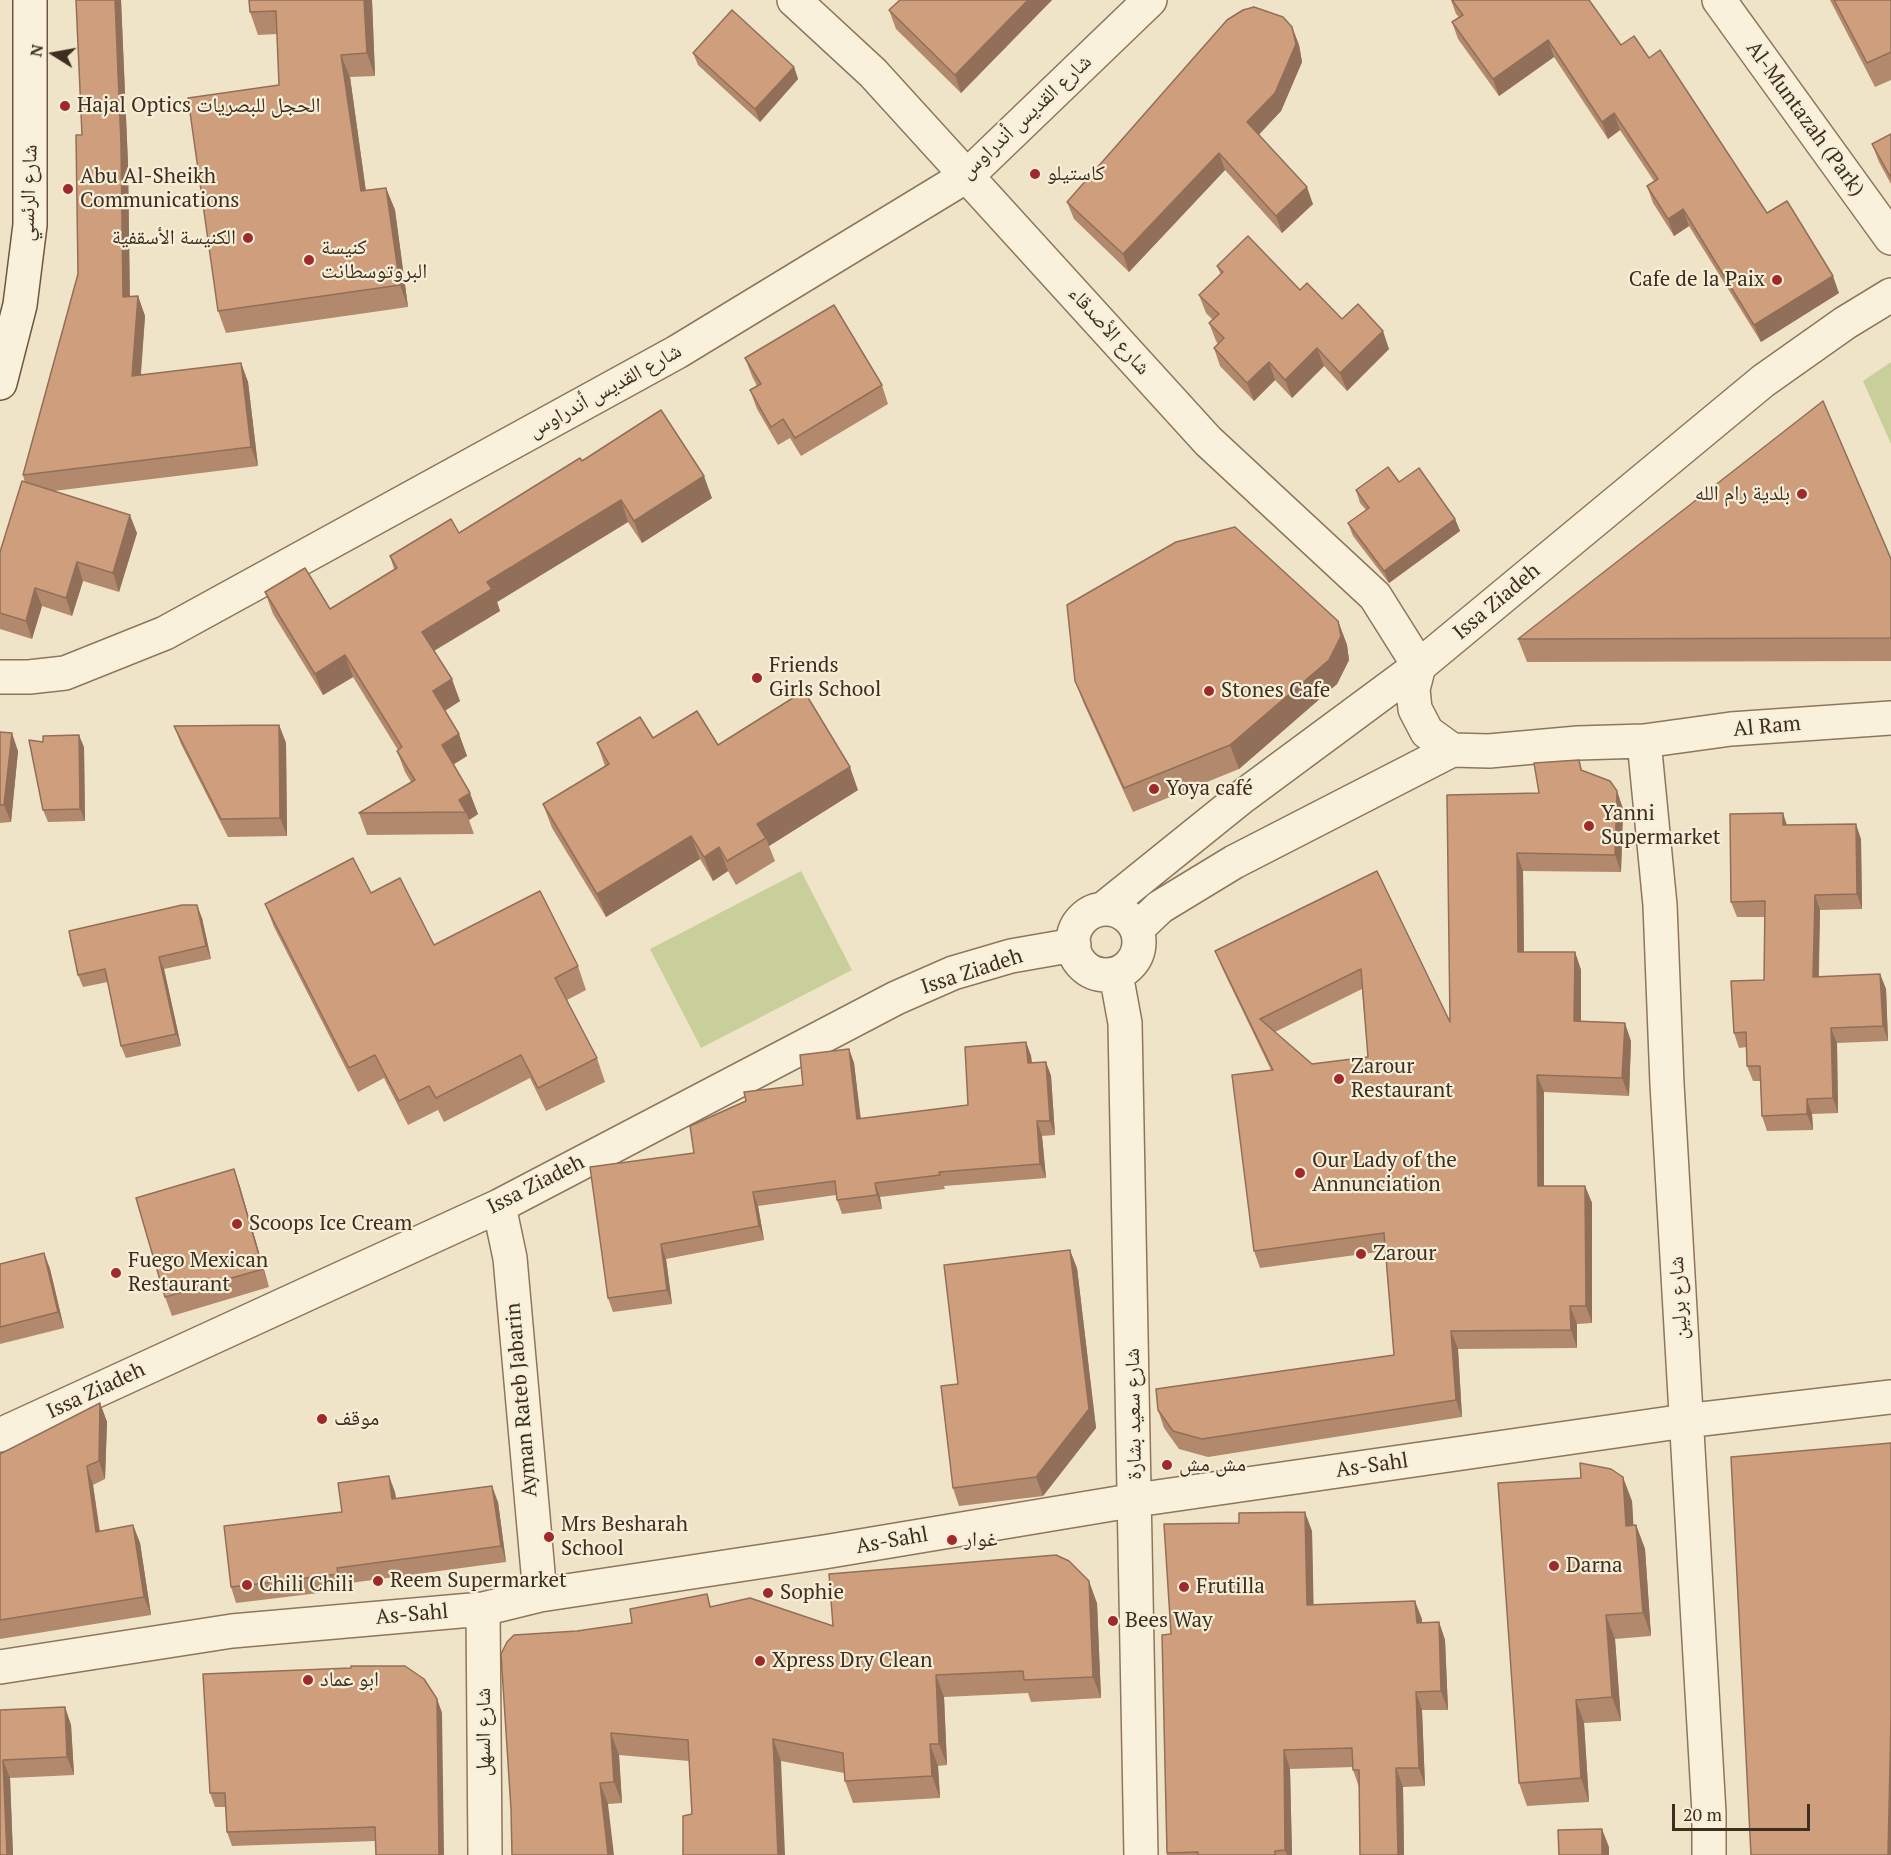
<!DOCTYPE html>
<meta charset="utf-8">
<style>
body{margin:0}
#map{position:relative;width:1891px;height:1855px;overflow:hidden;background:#f0e4c8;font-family:"PT Serif",serif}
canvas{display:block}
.north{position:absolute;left:24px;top:24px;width:60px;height:60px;-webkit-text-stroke:4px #f7eed8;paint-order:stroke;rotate:281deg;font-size:16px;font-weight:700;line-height:24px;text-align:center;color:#3d2e20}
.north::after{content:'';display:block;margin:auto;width:21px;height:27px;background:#3d2e20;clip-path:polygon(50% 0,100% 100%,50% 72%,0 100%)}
.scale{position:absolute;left:1672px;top:1804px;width:138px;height:27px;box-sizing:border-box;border:3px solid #3d2e20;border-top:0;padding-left:8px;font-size:18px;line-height:21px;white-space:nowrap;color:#3d2e20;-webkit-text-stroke:4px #f7eed8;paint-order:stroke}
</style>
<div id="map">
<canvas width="1891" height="1855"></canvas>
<div class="north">N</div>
<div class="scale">20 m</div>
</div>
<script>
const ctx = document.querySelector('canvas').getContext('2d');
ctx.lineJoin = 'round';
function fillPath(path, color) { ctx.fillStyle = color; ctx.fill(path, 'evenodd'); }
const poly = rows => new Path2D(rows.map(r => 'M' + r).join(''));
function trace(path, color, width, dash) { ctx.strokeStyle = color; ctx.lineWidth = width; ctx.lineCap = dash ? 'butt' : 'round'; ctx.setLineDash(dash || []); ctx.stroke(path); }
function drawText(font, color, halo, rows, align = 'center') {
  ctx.font = font + ' "PT Serif","Noto Naskh Arabic",serif'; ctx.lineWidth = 4.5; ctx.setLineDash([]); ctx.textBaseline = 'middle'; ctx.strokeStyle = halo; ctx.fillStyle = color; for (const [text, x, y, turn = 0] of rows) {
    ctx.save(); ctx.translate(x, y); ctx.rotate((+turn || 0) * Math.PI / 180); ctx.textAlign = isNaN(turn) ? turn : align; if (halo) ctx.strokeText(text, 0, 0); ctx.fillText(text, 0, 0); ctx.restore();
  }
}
fillPath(poly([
 [1891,362,1891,444,1863,381],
 [801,871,852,970,701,1048,650,949]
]), '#c9cf9b');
const street = poly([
 [794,0,873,73,1208,441,1375,596,1419,666,1413,689,1415,709,1427,732,1452,750,1489,751,1578,743,1644,741,1731,729,1891,718],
 [1719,0,1891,238],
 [0,677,29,677,65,673,165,633,677,352,968,175,1150,0],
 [1644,741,1660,905,1667,1084,1709,1813,1709,1855],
 '1073 942a33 33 0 1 1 66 0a33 33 0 1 1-66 0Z',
 [1103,909,1242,797,1419,666,1763,381,1845,323,1891,295],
 [1137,929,1160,907,1234,862,1452,750],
 [1116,974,1125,1023,1141,1855],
 [499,1206,510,1258,540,1595],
 [0,1435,499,1206,896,998,953,973,1011,956,1074,945],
 [483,1609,485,1855],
 [0,1667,232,1631,483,1609,540,1595,824,1552,1136,1500,1685,1421,1891,1397]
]);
const secondary = poly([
 [0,383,20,305,30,225,30,0]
]);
trace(street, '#8d765c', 36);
trace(secondary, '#6f573f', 36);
trace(street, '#faf1dc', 33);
trace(secondary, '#faf1dc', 33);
fillPath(poly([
 [76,0,121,0,128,164,130,297,138,296,145,316,141,375,241,363,248,382,258,466,54,491,137,533,119,592,83,581,72,616,42,606,32,639,0,629,0,552,25,483,23,475,78,274,82,135],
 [249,0,372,0,375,76,350,77,366,191,386,188,395,210,408,307,226,333,218,311,279,85,277,34,258,35,250,12],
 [1052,0,961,93,896,29,889,10],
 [1451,0,1589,0,1621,45,1649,58,1767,213,1839,293,1761,342,1689,226,1674,236,1653,203,1647,186,1654,181,1620,130,1608,139,1554,57,1499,96,1458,39,1452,22,1459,17,1456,14],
 [1830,0,1891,0,1891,80,1875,87],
 [1292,27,1299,45,1302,62,1281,111,1259,134,1313,204,1282,233,1225,170,1129,272,1074,219,1067,202],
 [693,53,794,67,798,79,760,122,698,65],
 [1891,134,1891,184,1879,162,1872,144],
 [1217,266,1300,290,1342,319,1389,349,1347,391,1324,366,1292,398,1275,380,1254,401,1220,366,1214,348,1218,344,1216,341,1209,323,1213,320,1206,313,1199,295,1221,275],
 [745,358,882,385,888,404,801,456,790,438,778,445,757,409,750,390,757,386,752,376],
 [582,461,712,498,642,543,628,522,497,602,500,611,434,651,460,701,445,711,459,734,467,756,453,765,478,814,469,820,474,834,367,835,359,813,411,782,405,772,397,751,398,750,353,677,323,695,273,614,265,592,330,609,394,569,390,556,459,533],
 [1399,482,1455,519,1460,531,1389,583,1353,536,1348,523,1366,510,1360,503,1356,490],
 [1891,559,1891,661,1527,662,1518,639],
 [1338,621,1347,645,1349,660,1337,684,1239,769,1133,812,1084,704,1075,681],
 [279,725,286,743,287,836,228,837,181,744,174,726],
 [0,732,18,751,11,822,0,823],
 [597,743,718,745,858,790,769,846,775,861,736,885,728,871,713,881,700,859,606,917,552,828,543,804,605,766],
 [84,747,85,821,48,822,43,810],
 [1579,760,1582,770,1617,791,1623,809,1621,872,1523,871,1524,952,1575,952,1581,970,1581,1022,1631,1041,1629,1096,1544,1092,1544,1186,1585,1186,1592,1203,1592,1323,1577,1324,1577,1348,1458,1349,1462,1417,1208,1457,1179,1449,1164,1428,1158,1410,1394,1355,1385,1251,1260,1268,1254,1251,1271,1070,1222,968,1215,951,1377,871,1450,1022,1539,793],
 [1362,989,1368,1057,1312,1064,1275,1032],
 [1787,825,1861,839,1862,909,1820,910,1819,977,1880,974,1886,989,1888,1041,1837,1043,1838,1113,1812,1114,1813,1130,1767,1131,1762,1116,1760,1081,1753,1081,1747,1066,1747,1047,1739,1048,1734,1033,1764,980,1764,917,1737,917,1731,902],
 [371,893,434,945,578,966,586,990,567,1000,597,1058,605,1082,546,1111,530,1078,444,1122,438,1110,408,1125,384,1078,358,1092,274,927,265,904],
 [202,918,211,959,164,969,181,1046,126,1058,121,1046,108,982,83,987,78,975],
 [1026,1042,1031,1056,1032,1062,1046,1062,1051,1076,1055,1135,1042,1136,1046,1178,944,1186,945,1189,880,1197,882,1209,842,1214,837,1200,836,1195,758,1206,764,1240,666,1259,672,1304,613,1312,608,1298,694,1153,803,1085,849,1049,854,1063,861,1119,968,1105],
 [234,1169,240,1187,269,1287,172,1316,165,1297],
 [44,1253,50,1269,64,1328,0,1344,0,1264],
 [1077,1268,1096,1428,1043,1496,959,1506,953,1488,958,1384],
 [100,1403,107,1422,105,1479,93,1485,100,1531,133,1525,140,1543,151,1615,0,1639,0,1454],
 [395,1492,396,1499,498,1502,506,1562,343,1584,344,1590,236,1603,231,1587,342,1512],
 [1632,1501,1633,1526,1636,1525,1645,1549,1651,1636,1615,1639,1621,1721,1584,1723,1589,1802,1527,1806,1519,1783],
 [1312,1531,1313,1605,1422,1619,1422,1622,1439,1622,1445,1640,1448,1710,1422,1710,1425,1786,1403,1787,1404,1855,1360,1855,1359,1787,1353,1770,1353,1767,1290,1769,1292,1855,1167,1855,1171,1634],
 [707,1594,711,1607,833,1626,1097,1603,1101,1698,1031,1702,1028,1693,944,1697,947,1765,938,1766,940,1798,853,1803,845,1781,844,1773,781,1761,692,1814,689,1761,619,1755,622,1803,608,1804,512,1855,577,1631,632,1623],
 [437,1699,442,1713,375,1841,232,1846,227,1832,226,1807,215,1807,210,1793],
 [65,1707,71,1725,74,1775,10,1778,13,1855,0,1855,0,1710]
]), '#b2896c');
fillPath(poly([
 [115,0,121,0,128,164,130,316,123,297],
 [364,0,372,0,375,76,367,53],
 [1028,0,1052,0,961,93,955,75],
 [1292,27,1299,45,1302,62,1281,111,1254,140,1247,122],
 [1548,40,1554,57,1499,96,1493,79],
 [341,55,350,77,369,214,361,191],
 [794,67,798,79,760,122,755,109],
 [1614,113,1620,130,1608,139,1602,122],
 [1219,153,1225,170,1129,272,1123,254],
 [1307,187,1313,204,1282,233,1276,216],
 [386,188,395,210,408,307,400,285],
 [1683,209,1689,226,1674,236,1668,219],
 [1833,276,1839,293,1761,342,1754,325],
 [138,296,145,316,139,395,132,376],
 [1383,331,1389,349,1347,391,1340,373],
 [1317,348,1324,366,1292,398,1285,380],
 [1269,362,1275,380,1254,401,1247,383],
 [241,363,248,382,258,466,251,447],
 [704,476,712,498,642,543,634,521],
 [621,500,628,522,497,602,500,611,430,653,422,632,487,582],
 [130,515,137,533,119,592,113,573],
 [1455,519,1460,531,1389,583,1384,571],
 [77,562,83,581,72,616,66,598],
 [35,588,42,606,32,639,26,621],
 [1338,621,1347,645,1349,660,1337,684,1239,769,1230,745],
 [345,655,353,677,323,695,315,674],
 [452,679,460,701,441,713,433,691],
 [279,725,286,743,287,836,280,818],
 [12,733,18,751,11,822,4,805],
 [459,734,467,756,449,767,442,745],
 [79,735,84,747,85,821,80,809],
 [850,767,858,790,769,846,766,838,757,824],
 [1617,791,1623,809,1621,872,1615,855],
 [470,793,478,814,469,820,466,812,459,800],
 [1783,813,1788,828,1783,825],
 [1856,824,1861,839,1862,909,1857,894],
 [691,836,700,859,606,917,597,894],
 [719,847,728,871,713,881,704,857],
 [1517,853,1523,871,1524,970,1518,952],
 [1815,895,1820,910,1818,992,1813,977],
 [197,905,202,918,211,959,206,946],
 [1575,952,1581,970,1581,1039,1574,1021],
 [159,957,164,969,181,1046,176,1034],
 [1880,974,1886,989,1888,1041,1883,1026],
 [1625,1023,1631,1041,1629,1096,1622,1078],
 [1831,1028,1837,1043,1838,1113,1833,1098],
 [1026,1042,1031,1056,1033,1077,1028,1063],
 [849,1049,854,1063,862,1133,857,1119],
 [1046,1062,1051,1076,1055,1135,1050,1121],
 [1537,1075,1544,1092,1544,1204,1538,1186],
 [1807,1099,1812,1114,1813,1130,1807,1114],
 [1037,1121,1042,1136,1046,1178,1040,1164],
 [234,1169,240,1187,269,1287,263,1269],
 [875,1183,880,1197,882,1209,877,1195],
 [1585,1186,1592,1203,1592,1323,1586,1306],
 [753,1192,758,1206,764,1240,759,1226],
 [661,1244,666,1259,672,1304,667,1290],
 [1070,1250,1077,1268,1096,1428,1043,1496,1036,1477],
 [44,1253,50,1269,64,1328,58,1312],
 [1570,1306,1577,1324,1577,1348,1571,1330],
 [1451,1331,1458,1349,1462,1417,1456,1400],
 [100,1403,107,1422,105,1479,99,1461],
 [87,1466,93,1485,102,1550,96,1532],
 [389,1476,395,1492,398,1515,392,1499],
 [1623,1477,1632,1501,1635,1550,1626,1526],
 [492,1486,498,1502,506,1562,501,1546],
 [1305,1512,1312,1531,1314,1623,1307,1605],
 [133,1525,140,1543,151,1615,144,1597],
 [1636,1525,1645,1549,1651,1636,1643,1613],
 [337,1568,343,1584,344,1590,338,1574],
 [1089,1581,1097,1603,1101,1698,1093,1677],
 [1415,1601,1422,1619,1423,1641,1417,1623],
 [1606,1615,1615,1639,1621,1721,1612,1697],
 [1439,1622,1445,1640,1448,1710,1441,1691],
 [936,1675,944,1697,947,1765,939,1744],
 [1416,1692,1422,1710,1425,1786,1419,1768],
 [437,1699,442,1713,444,1855,439,1855],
 [1576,1700,1584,1723,1589,1802,1581,1778],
 [65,1707,71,1725,74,1775,67,1757],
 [1891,1717,1891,1855,1888,1855],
 [611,1733,619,1755,622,1803,614,1782],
 [773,1739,781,1761,785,1855,778,1855],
 [930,1744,938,1766,940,1798,932,1776],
 [1284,1750,1290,1769,1292,1855,1287,1855,1285,1850],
 [3,1760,10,1778,13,1855,7,1855],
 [1396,1768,1403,1787,1404,1855,1398,1855],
 [600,1783,608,1804,614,1855,608,1855],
 [1602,1829,1609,1847,1609,1855,1602,1855]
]), '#916f58');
const building = poly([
 [76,0,115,0,121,144,123,297,138,296,132,376,241,363,251,447,23,475,78,274,76,135,82,135,76,0],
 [249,0,364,0,367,53,341,55,361,191,386,188,400,285,218,311,188,98,279,85,276,11,250,12,249,0],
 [900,0,1028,0,955,75,889,10,900,0],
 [1452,0,1589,0,1621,45,1634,36,1649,58,1660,50,1767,213,1787,201,1833,276,1754,325,1683,209,1668,219,1647,186,1658,179,1614,113,1602,122,1548,40,1493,79,1452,22,1463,15,1452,0],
 [1834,0,1891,0,1891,52,1867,63,1834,0],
 [1254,7,1283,17,1292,27,1296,44,1275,93,1247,122,1307,187,1276,216,1219,153,1123,254,1067,202,1227,20,1243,10,1254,7],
 [732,10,794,67,755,109,693,53,732,10],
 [1891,134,1891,178,1872,144,1891,134],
 [1248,236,1300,290,1307,283,1342,319,1358,304,1383,331,1340,373,1317,348,1285,380,1269,362,1247,383,1214,348,1224,338,1209,323,1219,314,1199,295,1223,272,1217,266,1248,236],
 [834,305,882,385,795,438,783,419,771,427,750,390,761,384,745,358,834,305],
 [1823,401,1891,559,1891,638,1518,639,1823,401],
 [661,410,704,476,634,521,621,500,487,582,492,589,422,632,452,679,433,691,459,734,442,745,470,793,459,800,466,812,359,813,415,780,397,751,402,747,345,655,315,674,265,592,305,568,330,609,397,568,390,556,451,519,459,533,580,458,582,461,661,410],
 [1388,467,1399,482,1419,468,1455,519,1384,571,1348,523,1369,508,1356,490,1388,467],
 [22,481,130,515,113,573,77,562,66,598,35,588,26,621,0,613,0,552,22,481],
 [1235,527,1338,621,1341,636,1329,660,1230,745,1124,788,1075,681,1067,605,1176,542,1235,527],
 [804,691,850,767,757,824,766,838,727,861,719,847,704,857,691,836,597,894,543,804,609,764,597,743,640,717,653,738,697,711,718,745,804,691],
 [279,725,280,818,221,819,174,726,279,725],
 [0,732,12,733,4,805,0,805,0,732],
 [79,735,80,809,43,810,29,740,43,742,43,736,79,735],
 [1579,760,1581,770,1610,781,1617,791,1615,855,1517,853,1518,952,1575,952,1574,1021,1625,1023,1622,1078,1537,1075,1538,1186,1585,1186,1586,1306,1570,1306,1571,1330,1451,1331,1456,1400,1202,1439,1173,1431,1158,1410,1156,1389,1394,1355,1384,1233,1254,1251,1232,1075,1273,1070,1215,951,1377,871,1450,1022,1447,795,1539,793,1534,763,1579,760],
 [1361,969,1368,1057,1312,1064,1260,1019,1361,969],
 [1783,813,1783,825,1856,824,1857,894,1815,895,1813,977,1880,974,1883,1026,1831,1028,1833,1098,1807,1099,1807,1114,1762,1116,1760,1066,1747,1066,1746,1032,1734,1033,1731,981,1764,980,1765,901,1731,902,1730,814,1783,813],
 [353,858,371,893,400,878,434,945,540,891,578,966,555,978,597,1058,538,1088,521,1055,436,1098,429,1086,399,1101,375,1055,349,1068,265,904,353,858],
 [182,905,197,905,206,946,159,957,176,1034,121,1046,105,969,78,975,69,931,182,905],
 [1026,1042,1028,1063,1046,1062,1050,1121,1037,1121,1040,1164,939,1172,940,1175,875,1183,877,1195,837,1200,835,1181,753,1192,759,1226,661,1244,667,1290,608,1298,590,1167,694,1153,690,1126,746,1101,744,1092,803,1085,800,1055,849,1049,857,1119,968,1105,965,1047,1026,1042],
 [234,1169,263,1269,165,1297,136,1198,234,1169],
 [1070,1250,1089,1409,1036,1477,953,1488,941,1386,958,1384,944,1265,1070,1250],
 [44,1253,58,1312,0,1327,0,1264,44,1253],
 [100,1403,99,1461,87,1466,96,1532,133,1525,144,1597,0,1620,0,1454,100,1403],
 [1891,1443,1891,1717,1888,1855,1751,1855,1731,1457,1891,1443],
 [1580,1463,1611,1469,1623,1477,1626,1526,1636,1525,1643,1613,1606,1615,1612,1697,1576,1700,1581,1778,1519,1783,1498,1483,1581,1478,1580,1463],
 [389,1476,392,1499,492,1486,501,1546,337,1568,338,1574,231,1587,224,1526,342,1512,338,1483,389,1476],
 [1305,1512,1307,1605,1415,1601,1417,1623,1439,1622,1441,1691,1416,1692,1419,1768,1396,1768,1398,1855,1360,1855,1359,1770,1353,1770,1352,1748,1284,1750,1285,1850,1275,1851,1275,1855,1198,1855,1198,1852,1167,1853,1162,1635,1171,1634,1164,1524,1239,1523,1239,1513,1305,1512],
 [1056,1555,1069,1561,1089,1581,1093,1677,1024,1680,1023,1671,936,1675,939,1744,930,1744,932,1776,845,1781,843,1753,773,1739,778,1855,683,1855,683,1816,692,1814,688,1740,611,1733,614,1782,600,1783,608,1855,512,1855,511,1809,501,1654,507,1642,514,1635,577,1631,632,1623,630,1609,707,1594,710,1607,750,1598,833,1626,829,1574,1056,1555],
 [351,1666,405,1666,424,1679,437,1699,439,1855,376,1855,375,1827,227,1832,225,1793,210,1793,203,1674,351,1668,351,1666],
 [65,1707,67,1757,3,1760,7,1855,0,1855,0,1710,65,1707],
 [1602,1829,1602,1855,1559,1855,1558,1830,1602,1829]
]);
fillPath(building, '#cf9f7d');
trace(building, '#916f58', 1.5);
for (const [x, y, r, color] of [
 [65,106,6,"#9e2a2b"],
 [1035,174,6,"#9e2a2b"],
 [68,189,6,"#9e2a2b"],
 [248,238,6,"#9e2a2b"],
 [309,260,6,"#9e2a2b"],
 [1777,280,6,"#9e2a2b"],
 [1802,494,6,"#9e2a2b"],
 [757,678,6,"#9e2a2b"],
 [1209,691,6,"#9e2a2b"],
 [1154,789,6,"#9e2a2b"],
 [1589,826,6,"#9e2a2b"],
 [1339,1079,6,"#9e2a2b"],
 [1300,1173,6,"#9e2a2b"],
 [237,1224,6,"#9e2a2b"],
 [1361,1254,6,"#9e2a2b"],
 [116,1273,6,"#9e2a2b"],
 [322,1419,6,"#9e2a2b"],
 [1167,1465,6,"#9e2a2b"],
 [549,1537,6,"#9e2a2b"],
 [952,1540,6,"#9e2a2b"],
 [1554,1566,6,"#9e2a2b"],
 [378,1581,6,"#9e2a2b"],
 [247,1585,6,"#9e2a2b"],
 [1184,1587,6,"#9e2a2b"],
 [768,1593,6,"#9e2a2b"],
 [1113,1621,6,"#9e2a2b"],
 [760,1661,6,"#9e2a2b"],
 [308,1680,6,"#9e2a2b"]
]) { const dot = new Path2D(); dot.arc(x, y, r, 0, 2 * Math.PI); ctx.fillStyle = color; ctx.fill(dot); trace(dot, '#f7eed8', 2); }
drawText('21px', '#3d2e20', '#f7eed8', [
 ["Hajal Optics الحجل للبصريات",77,106],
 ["كاستيلو",1047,174],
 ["Abu Al-Sheikh",80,177],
 ["Communications",80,201],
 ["الكنيسة الأسقفية",236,238,"right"],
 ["كنيسة",321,248],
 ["البروتوسطانت",321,272],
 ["Cafe de la Paix",1765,280,"right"],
 ["بلدية رام الله",1790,494,"right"],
 ["Friends",769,666],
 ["Girls School",769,690],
 ["Stones Cafe",1221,691],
 ["Yoya café",1166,789],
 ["Yanni",1601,814],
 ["Supermarket",1601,838],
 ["Zarour",1351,1067],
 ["Restaurant",1351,1091],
 ["Our Lady of the",1312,1161],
 ["Annunciation",1312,1185],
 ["Scoops Ice Cream",249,1224],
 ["Zarour",1373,1254],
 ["Fuego Mexican",128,1261],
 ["Restaurant",128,1285],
 ["موقف",334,1419],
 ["مش مش",1179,1465],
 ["Mrs Besharah",561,1525],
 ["School",561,1549],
 ["غوار",964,1540],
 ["Darna",1566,1566],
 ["Reem Supermarket",390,1581],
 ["Chili Chili",259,1585],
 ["Frutilla",1196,1587],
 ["Sophie",780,1593],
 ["Bees Way",1125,1621],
 ["Xpress Dry Clean",772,1661],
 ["ابو عماد",320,1680]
], 'left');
drawText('21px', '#3d2e20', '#f7eed8', [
 ["شارع القديس أندراوس",1026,117,-43],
 ["Al-Muntazah (Park)",1805,119,54],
 ["شارع الرئسي",29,193,-88],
 ["شارع الأصدقاء",1109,331,48],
 ["شارع القديس أندراوس",605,391,-29],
 ["Issa Ziadeh",1497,602,-40],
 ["Al Ram",1767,727,-5],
 ["Issa Ziadeh",972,972,-18],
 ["Issa Ziadeh",536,1185,-27],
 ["شارع برلين",1679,1298,-93],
 ["Issa Ziadeh",96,1391,-25],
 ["Ayman Rateb Jabarin",522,1400,-95],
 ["شارع سعيد بشارة",1134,1414,-91],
 ["As-Sahl",1372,1466,-8],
 ["As-Sahl",892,1541,-10],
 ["As-Sahl",412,1615,-5],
 ["شارع السهل",484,1732,-90]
]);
</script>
